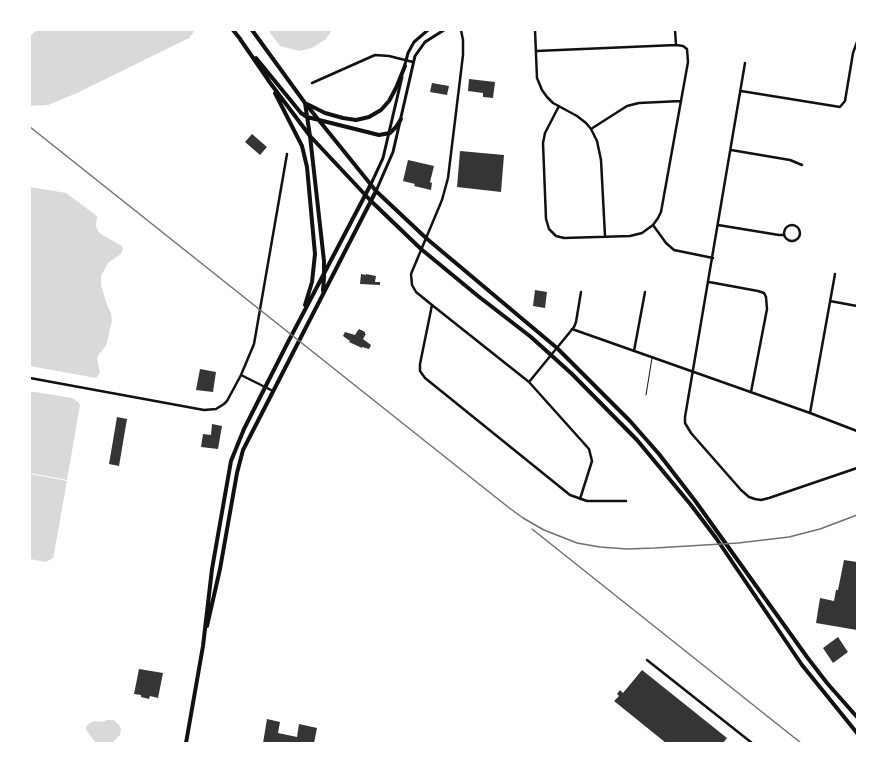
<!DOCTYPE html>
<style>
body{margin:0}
#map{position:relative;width:887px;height:773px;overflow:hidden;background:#fff;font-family:Karla,sans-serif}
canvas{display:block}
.frame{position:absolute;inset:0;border:31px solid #fff;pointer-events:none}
</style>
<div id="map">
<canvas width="887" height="773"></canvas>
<div class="frame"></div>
</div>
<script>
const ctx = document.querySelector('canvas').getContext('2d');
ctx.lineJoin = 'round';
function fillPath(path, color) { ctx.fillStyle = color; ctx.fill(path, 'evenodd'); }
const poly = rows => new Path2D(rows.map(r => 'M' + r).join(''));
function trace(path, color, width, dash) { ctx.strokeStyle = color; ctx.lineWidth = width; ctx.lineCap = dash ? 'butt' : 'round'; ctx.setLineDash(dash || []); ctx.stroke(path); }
fillPath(poly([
 [37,30,195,30,189,38,77,93,48,105,30,106,30,36],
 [268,30,332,30,326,39,312,48,299,51,280,46],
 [30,187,66,193,97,216,96,226,98,231,101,234,122,246,123,249,121,254,108,263,101,276,101,285,106,302,111,314,112,321,106,346,99,354,97,358,100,373,96,378,30,366],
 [35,392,72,398,78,402,80,405,67,480,30,473,30,392],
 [30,474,67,481,54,554,53,558,46,562,30,559],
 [107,720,114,720,120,726,121,730,120,735,112,743,96,743,86,730,87,725,94,721,102,722]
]), '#d9d9d9');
fillPath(poly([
 [469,79,495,82,493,98,483,97,483,93,468,91],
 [432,83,449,86,447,95,430,92],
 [252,134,267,147,260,155,245,142],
 [460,151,504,155,501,192,457,187],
 [408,160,434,166,430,182,432,183,431,190,414,186,415,184,403,181],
 [361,274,366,275,366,274,376,276,375,282,380,282,380,285,360,284],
 [535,290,547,292,545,308,533,306],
 [359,329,365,332,365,334,366,334,363,339,371,345,369,349,362,347,362,348,349,342,350,341,343,336,345,332,355,335,358,330,359,330],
 [200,369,216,372,213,392,196,390],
 [117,417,127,419,119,466,109,464],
 [212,424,222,426,218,449,201,447,203,434,211,435],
 [844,560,857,562,857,630,816,623,820,598,834,601,836,590,838,590],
 [838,637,848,652,833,663,823,648],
 [139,669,163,673,158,698,150,696,149,699,141,697,141,695,134,694],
 [642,670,727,738,723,743,666,743,614,701,619,696,617,694,620,690,623,693],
 [267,719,280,722,278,733,297,737,299,724,317,728,314,743,263,743]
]), '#353535');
trace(poly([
 [646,395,652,358]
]), '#111', 1);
trace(poly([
 [461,30,463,40,463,55,448,178,442,200,411,274,412,285,416,292,432,305,529,382,589,449,592,461,580,499],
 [535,30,537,78,542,90,547,97,553,103,577,116,586,123,591,129,597,141,601,160,605,236],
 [536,51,676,45],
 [745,63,685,417,685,423,691,433,741,490,749,497,755,499,761,500,769,498,857,468],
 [312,83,375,55,389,56,413,62],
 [741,91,840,107,845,101,853,53,857,42],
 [559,106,545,133,543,143,546,219,549,229,556,236,564,238,630,236,642,233,653,225,658,218,661,212,688,62,687,49,683,46,676,45,675,30],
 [591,129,627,106,639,103,681,101],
 [731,150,790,160,802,165],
 '784 233a8 8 0 1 1 16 0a8 8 0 1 1-16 0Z',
 [653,225,666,243,674,250,713,258],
 [718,225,779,235,784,235],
 [709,282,758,291,764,293,766,297,767,309,751,392],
 [830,301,857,306],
 [432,305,420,364,420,371,425,378,570,495,587,501,626,501],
 [572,329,810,413,857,431],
 [634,351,645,292],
 [241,375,254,344,287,154],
 [30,378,204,410,216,409,224,404,227,401,241,375,273,391],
 [529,382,574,327,576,322,581,292],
 [810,413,835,274],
 [647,660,752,743]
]), '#111', 2.5);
trace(poly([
 [404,68,408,53,414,42,428,30],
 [371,184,383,158,402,77],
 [376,191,393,152,415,56,425,42,444,30]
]), '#111', 3);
trace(poly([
 [233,30,241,40],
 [252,30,305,103,376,191,426,238,526,322,557,348,630,421,659,454,696,502,807,657,827,683,857,717],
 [240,39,269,81],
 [256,58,301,113,307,117,379,135,390,133,396,127,401,119],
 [268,80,310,136,371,201,421,249,478,296,531,337,551,355,572,374,637,440,691,505,716,538,802,665,857,733],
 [275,93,302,146,307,167,315,254,312,282,305,305],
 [305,103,310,136,324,261,324,278,323,291],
 [307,104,325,113,343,118,356,120,369,117,381,110,389,101,396,88,405,66],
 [207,626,220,569,237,473,243,450,376,191],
 [186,743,203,646,212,569,231,461,244,429,286,346,371,184]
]), '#111', 4);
trace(poly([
 [30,127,508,507,523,518,544,530,577,543,600,547,627,549,655,548,738,543,789,537,820,529,857,515],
 [532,529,801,743]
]), '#707070', 1.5);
</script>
